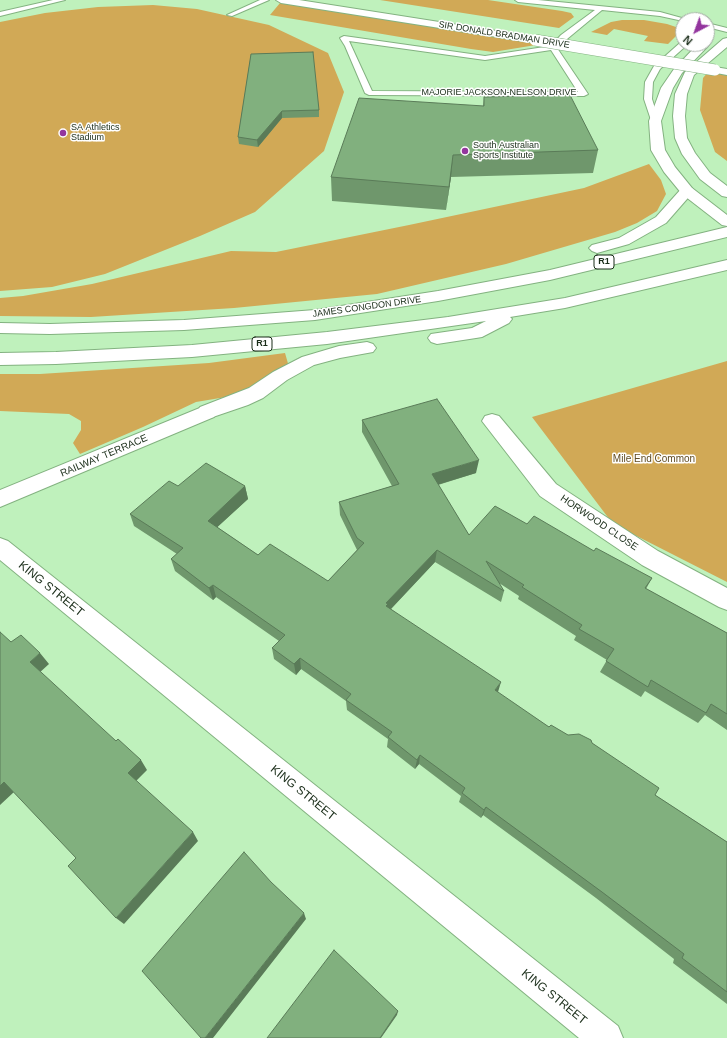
<!DOCTYPE html>
<style>
body{margin:0}
#map{position:relative;width:727px;height:1038px;overflow:hidden;background:#bff1bc;font-family:Helvetica,sans-serif}
canvas{display:block}
.north{position:absolute;left:675px;top:12px;width:40px;height:40px;box-sizing:border-box;background:#fff;border:1px solid #a3aba3;border-radius:50%;rotate:221deg;font-size:11px;font-weight:700;line-height:16px;text-align:center;color:#1a2d19}
.north::after{content:'';display:block;margin:auto;width:14px;height:18px;background:#93359e;clip-path:polygon(50% 0,100% 100%,50% 72%,0 100%)}
</style>
<div id="map">
<canvas width="727" height="1038"></canvas>
<div class="north">N</div>
</div>
<script>
const ctx = document.querySelector('canvas').getContext('2d');
ctx.lineJoin = 'round';
function fillPath(path, color) { ctx.fillStyle = color; ctx.fill(path, 'evenodd'); }
const poly = rows => new Path2D(rows.map(r => 'M' + r).join(''));
function trace(path, color, width, dash) { ctx.strokeStyle = color; ctx.lineWidth = width; ctx.lineCap = dash ? 'butt' : 'round'; ctx.setLineDash(dash || []); ctx.stroke(path); }
function drawText(font, color, halo, rows, align = 'center') {
  ctx.font = font + ' Helvetica,sans-serif'; ctx.lineWidth = 3; ctx.setLineDash([]); ctx.textBaseline = 'middle'; ctx.strokeStyle = halo; ctx.fillStyle = color; for (const [text, x, y, turn = 0] of rows) {
    ctx.save(); ctx.translate(x, y); ctx.rotate((+turn || 0) * Math.PI / 180); ctx.textAlign = isNaN(turn) ? turn : align; if (halo) ctx.strokeText(text, 0, 0); ctx.fillText(text, 0, 0); ctx.restore();
  }
}
fillPath(poly([
 [380,0,488,0,562,11,571,13,574,17,559,28],
 [280,3,542,44,493,52,471,49,270,15],
 [153,5,197,9,269,25,328,53,344,92,324,151,255,212,200,236,105,274,52,287,0,291,0,22,45,13,98,7],
 [622,20,644,20,667,24,679,28,680,32,668,44,644,41,648,36,614,29,607,35,591,32,611,22],
 [709,71,727,75,727,161,715,152,700,110,703,78],
 [649,164,661,180,666,194,657,211,637,223,615,232,506,264,377,294,234,308,91,317,0,316,0,298,23,296,92,284,231,251,276,252,409,225,584,188],
 [285,353,289,367,250,393,196,402,143,427,80,454,73,443,81,430,81,421,69,414,0,411,0,374,40,374,209,363],
 [727,361,727,582,613,524,532,417]
]), '#d1a956');
const lane = poly([
 [53,0,65,0,0,16,0,12,53,0],
 [260,0,269,0,232,16,227,15,260,0],
 [515,0,538,0,660,12,689,20,683,20,683,21,660,16,602,10,567,39,557,48,588,94,584,96,369,95,365,93,345,46,340,38,344,36,485,56,551,46,561,35,595,10,518,2,515,0],
 [349,41,485,60,551,50,578,92,372,91,349,41],
 [707,23,727,28,727,32,707,27,707,23],
 [681,42,688,44,660,69,653,82,652,99,659,121,658,123,652,123,644,99,645,82,654,66,681,42]
]);
const street = poly([
 [492,414,499,416,556,484,658,551,727,588,727,610,719,607,642,565,540,496,482,421,485,416,492,414],
 [0,538,8,541,618,1026,623,1038,579,1038,0,560,0,538]
]);
const secondary = poly([
 [727,38,727,47,694,75,687,94,685,116,687,138,695,153,710,173,727,186,727,197,722,196,700,179,682,154,675,138,673,116,675,94,685,72,723,39,727,38],
 [707,42,709,44,708,46,682,73,673,88,661,121,665,150,675,167,692,188,727,215,727,226,722,225,682,194,664,172,651,150,649,121,661,88,674,69,698,44,707,44,707,42],
 [207,405,214,407,217,412,214,417,0,507,0,490,207,405]
]);
const primary = poly([
 [276,0,299,0,535,37,540,40,535,43,281,3,276,0],
 [715,67,727,69,727,75,711,72,709,70,715,67]
]);
const highway = poly([
 [687,187,692,188,694,191,666,223,629,244,597,253,592,251,589,248,592,245,619,238,656,217,682,188,687,187],
 [727,227,727,237,550,280,438,301,315,320,184,330,50,334,0,333,0,323,50,324,184,320,315,310,438,291,550,270,727,227],
 [727,260,727,270,565,308,510,317,512,319,509,323,482,337,476,338,437,344,431,342,428,338,431,334,472,328,486,321,327,344,192,357,56,364,0,365,0,353,56,352,192,345,327,332,448,317,565,298,727,260],
 [367,342,373,344,376,348,373,352,340,358,314,365,287,380,263,398,248,405,207,419,200,417,197,412,200,407,249,388,273,372,302,357,339,346,367,342]
]);
trace(lane, '#83b280', 2);
trace(street, '#83b280', 2);
trace(secondary, '#83b280', 2);
trace(primary, '#83b280', 2);
trace(highway, '#83b280', 2);
fillPath(lane, '#fff');
fillPath(street, '#fff');
fillPath(secondary, '#fff');
fillPath(primary, '#fff');
fillPath(highway, '#fff');
const primaryBridge = poly([
 [535,40,715,70]
]);
trace(primaryBridge, '#83b280', 12, []);
trace(primaryBridge, '#fff', 11);
fillPath(poly([
 [251,54,319,110,319,117,282,118,258,147,239,144,238,137],
 [484,97,598,150,593,173,451,177,446,210,332,201,331,177,483,106],
 [362,420,476,473,438,485,469,535,527,524,594,551,652,578,646,589,727,633,727,730,705,715,698,723,645,691,641,697,600,672,607,660,574,640,576,636,518,599,519,596,499,583,504,591,501,602,435,562,391,609,498,693,549,727,568,735,592,743,655,795,727,842,727,1004,673,963,674,959,596,898,483,815,481,818,459,802,461,796,419,764,415,769,387,747,388,739,347,710,346,701,301,669,296,675,274,659,272,648,279,641,216,597,213,600,175,571,171,559,177,554,134,526,130,514,178,486,245,486,248,499,217,527,258,555,328,581,357,550,340,515,339,502,392,486,362,432]
]), '#6f976c');
fillPath(poly([
 [282,111,282,118,258,147,257,140],
 [453,155,451,177,446,210,449,187],
 [479,460,476,473,430,487,432,474],
 [245,486,248,499,211,533,208,521],
 [437,550,435,562,388,612,386,603],
 [213,585,216,597,213,600,209,588],
 [40,653,49,664,38,674,30,662],
 [300,658,301,669,296,675,294,664],
 [501,682,498,692,491,701,495,690],
 [420,755,419,764,415,769,417,760],
 [141,760,147,770,135,782,128,773],
 [4,782,14,792,0,805,0,786],
 [486,807,483,815,481,818,484,810],
 [193,832,198,841,124,924,116,918],
 [304,913,306,919,213,1038,205,1038],
 [398,1011,397,1015,381,1038,380,1038]
]), '#5a7b58');
const building = poly([
 [313,52,319,110,282,111,257,140,238,137,251,54,313,52],
 [570,95,598,150,453,155,449,187,331,177,359,98,484,106,484,97,570,95],
 [437,399,479,460,432,474,469,535,495,506,527,524,534,516,594,551,596,548,652,578,645,588,727,633,727,714,711,704,706,713,651,680,648,687,606,661,614,649,579,629,582,625,522,587,524,585,486,561,504,591,437,550,386,603,388,604,386,606,501,682,495,690,549,727,551,725,568,735,579,734,591,740,592,743,659,788,655,795,727,842,727,992,682,958,684,954,602,892,486,807,484,810,462,793,465,788,420,755,417,760,388,737,392,732,346,700,351,694,300,658,294,664,272,648,285,635,213,585,209,588,171,559,183,548,130,514,169,481,178,486,206,463,245,486,208,521,258,555,270,544,328,581,364,543,357,538,339,502,399,484,362,420,437,399],
 [0,632,11,642,21,635,40,653,30,662,116,741,118,739,141,760,128,773,193,832,116,918,68,866,76,858,4,782,0,786,0,632],
 [244,852,271,882,304,913,205,1038,201,1038,142,971,244,852],
 [334,950,398,1011,380,1038,267,1038,334,950]
]);
fillPath(building, '#81b07e');
trace(building, '#5a7b58', 1);
for (const [x, y, r, color] of [
 [63,133,4,"#93359e"],
 [465,151,4,"#93359e"]
]) { const dot = new Path2D(); dot.arc(x, y, r, 0, 2 * Math.PI); ctx.fillStyle = color; ctx.fill(dot); trace(dot, '#fff', 1.5); }
drawText('9px', '#1a2d19', '#fff', [
 ["SIR DONALD BRADMAN DRIVE",504,35,9],
 ["MAJORIE JACKSON-NELSON DRIVE",499,93],
 ["JAMES CONGDON DRIVE",367,307,-8]
]);
drawText('9px', '#1a2d19', '#fff', [
 ["SA Athletics",71,128],
 ["Stadium",71,138],
 ["South Australian",473,146],
 ["Sports Institute",473,156]
], 'left');
for (const [x, y, w] of [
 [604,262,20],
 [262,344,20]
]) { const box = new Path2D(); box.roundRect(x - w / 2, y - 7, w, 14, 3); ctx.fillStyle = '#fff'; ctx.fill(box); trace(box, '#1a2d19', 1); }
drawText('bold 9px', '#1a2d19', null, [
 ["R1",604,262],
 ["R1",262,344]
]);
drawText('10px', '#1a2d19', '#fff', [
 ["RAILWAY TERRACE",104,456,-23],
 ["HORWOOD CLOSE",599,523,34]
]);
drawText('10px', '#604c23', '#fff', [
 ["Mile End Common",654,459]
]);
drawText('12px', '#1a2d19', '#fff', [
 ["KING STREET",51,589,39],
 ["KING STREET",303,793,39],
 ["KING STREET",554,997,39]
]);
</script>
